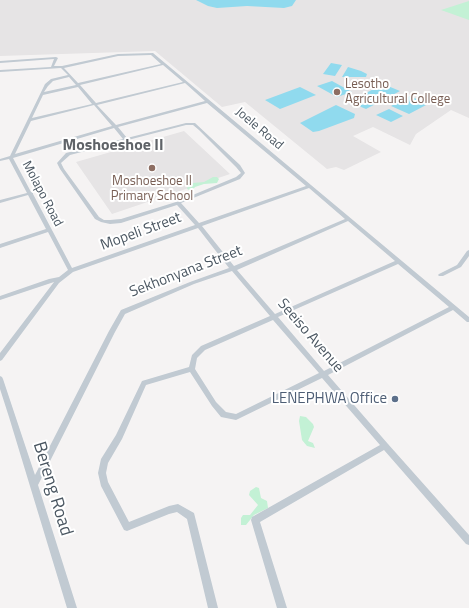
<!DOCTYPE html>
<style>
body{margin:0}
canvas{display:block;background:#f5f3f3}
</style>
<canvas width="469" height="608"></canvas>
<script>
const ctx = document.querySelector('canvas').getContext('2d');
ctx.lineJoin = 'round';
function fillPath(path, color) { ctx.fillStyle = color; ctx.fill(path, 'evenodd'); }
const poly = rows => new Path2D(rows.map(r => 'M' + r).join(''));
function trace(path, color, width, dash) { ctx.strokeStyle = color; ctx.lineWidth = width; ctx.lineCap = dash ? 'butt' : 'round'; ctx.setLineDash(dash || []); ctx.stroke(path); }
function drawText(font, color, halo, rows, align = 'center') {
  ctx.font = font + ' "Titillium Web",sans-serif'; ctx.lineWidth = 4; ctx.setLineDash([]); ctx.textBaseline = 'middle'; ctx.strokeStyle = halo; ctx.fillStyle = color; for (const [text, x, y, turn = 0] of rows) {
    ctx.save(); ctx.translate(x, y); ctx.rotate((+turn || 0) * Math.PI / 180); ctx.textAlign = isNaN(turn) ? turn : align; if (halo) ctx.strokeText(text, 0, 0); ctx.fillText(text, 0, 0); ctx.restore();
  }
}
fillPath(poly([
 [0,0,469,0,469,118,451,110,416,134,410,145,373,127,353,136,381,152,344,170,336,167,327,169,245,102,222,107,155,51,0,56],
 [184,131,230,174,112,214,76,162]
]), '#e6e4e5');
fillPath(poly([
 [469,1,469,20,441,10],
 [213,177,217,177,219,179,217,183,204,184,195,187,192,191,187,189,188,186,193,183,204,182],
 [300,416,306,417,313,424,314,427,308,441,313,443,315,448,307,446,302,440,299,421],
 [256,487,259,488,261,498,267,501,268,508,254,515,246,525,241,525,241,518,243,515,250,515,258,505,249,495,250,491]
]), '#c3f1d5');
fillPath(poly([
 [196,0,296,0,292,6,284,8,247,6,217,8,208,6],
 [331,63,342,65,335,76,323,74],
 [348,67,361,71,367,74,366,77,342,77],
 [332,81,352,92,337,97,317,86],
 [383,84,400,91,366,109,349,102],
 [300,87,316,95,280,109,265,100],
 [410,96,428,104,409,114,391,106],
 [336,105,355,114,354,118,319,131,313,132,300,123],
 [389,109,403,116,391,122,376,115]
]), '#90daee');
fillPath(poly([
 [153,53,469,317,469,322,467,322,453,310,328,375,388,444,469,535,469,545,466,544,384,450,260,522,287,608,277,608,251,520,252,517,380,445,322,378,236,420,221,417,212,406,190,372,146,385,122,439,108,463,106,473,108,482,129,522,169,506,178,504,194,513,218,608,208,608,187,519,177,512,169,514,127,531,124,530,101,486,98,473,101,459,116,435,142,381,189,367,192,355,201,346,270,316,232,271,194,284,125,314,115,332,38,485,77,608,67,608,9,417,0,389,0,376,2,377,3,379,35,475,109,331,121,310,190,282,229,268,198,228,73,272,59,283,2,360,0,361,0,353,54,282,0,300,0,296,49,279,59,277,68,270,48,232,0,248,0,244,46,229,28,195,0,203,0,200,27,193,9,159,0,161,0,159,10,156,45,84,51,79,68,75,61,68,0,72,0,70,51,67,54,59,0,63,0,61,56,57,58,58,54,66,62,66,118,54,153,53],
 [151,55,161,64,78,83,64,68,118,56,151,55],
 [163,65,183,82,96,103,80,85,163,65],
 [69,77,76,85,44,92,48,86,53,81,69,77],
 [185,83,205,101,116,125,97,105,185,83],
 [78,87,92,104,32,118,43,95,78,87],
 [207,103,306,186,199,223,181,203,240,179,245,173,240,165,195,123,186,123,127,138,118,127,207,103],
 [94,105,112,126,15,154,31,121,94,105],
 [186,125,193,125,199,130,236,167,241,173,236,177,176,202,121,219,110,220,104,220,99,217,64,169,61,163,70,155,186,125],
 [114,128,123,139,66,153,57,163,60,169,95,219,101,222,110,224,121,223,177,205,195,225,72,268,33,194,33,193,31,192,13,158,114,128],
 [309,188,345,219,234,266,202,226,309,188],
 [348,221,395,261,275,314,237,270,348,221],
 [398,264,449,307,324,371,278,317,398,264],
 [273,320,319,373,236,414,226,412,216,402,195,369,197,358,205,350,273,320],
 [469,250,469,256,461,267,443,276,439,276,438,275,439,274,457,265,467,251,469,250]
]), '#c1cad2');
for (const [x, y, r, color] of [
 [337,92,4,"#8d6e63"],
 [152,168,4,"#8d6e63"],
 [395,399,4,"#5c6f8a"]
]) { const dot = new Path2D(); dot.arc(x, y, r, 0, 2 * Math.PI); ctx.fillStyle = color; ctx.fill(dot); trace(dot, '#fff', 1.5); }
drawText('13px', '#785e54', '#fff', [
 ["Lesotho",345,85],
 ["Agricultural College",345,100],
 ["Moshoeshoe II",152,182,"center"],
 ["Primary School",152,197,"center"]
], 'left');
drawText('13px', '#4a5661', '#fff', [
 ["Joele Road",259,129,40],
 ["Molapo Road",42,194,62]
]);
drawText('15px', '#4a5661', '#fff', [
 ["Mopeli Street",141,232,-20],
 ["Sekhonyana Street",186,272,-21],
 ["Seeiso Avenue",310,336,49]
]);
drawText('15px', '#4e5e75', '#fff', [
 ["LENEPHWA Office",387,399]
], 'right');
drawText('bold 16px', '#5f6368', '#fff', [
 ["Moshoeshoe II",113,146]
]);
drawText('18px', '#4a5661', '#fff', [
 ["Bereng Road",52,489,73]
]);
</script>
